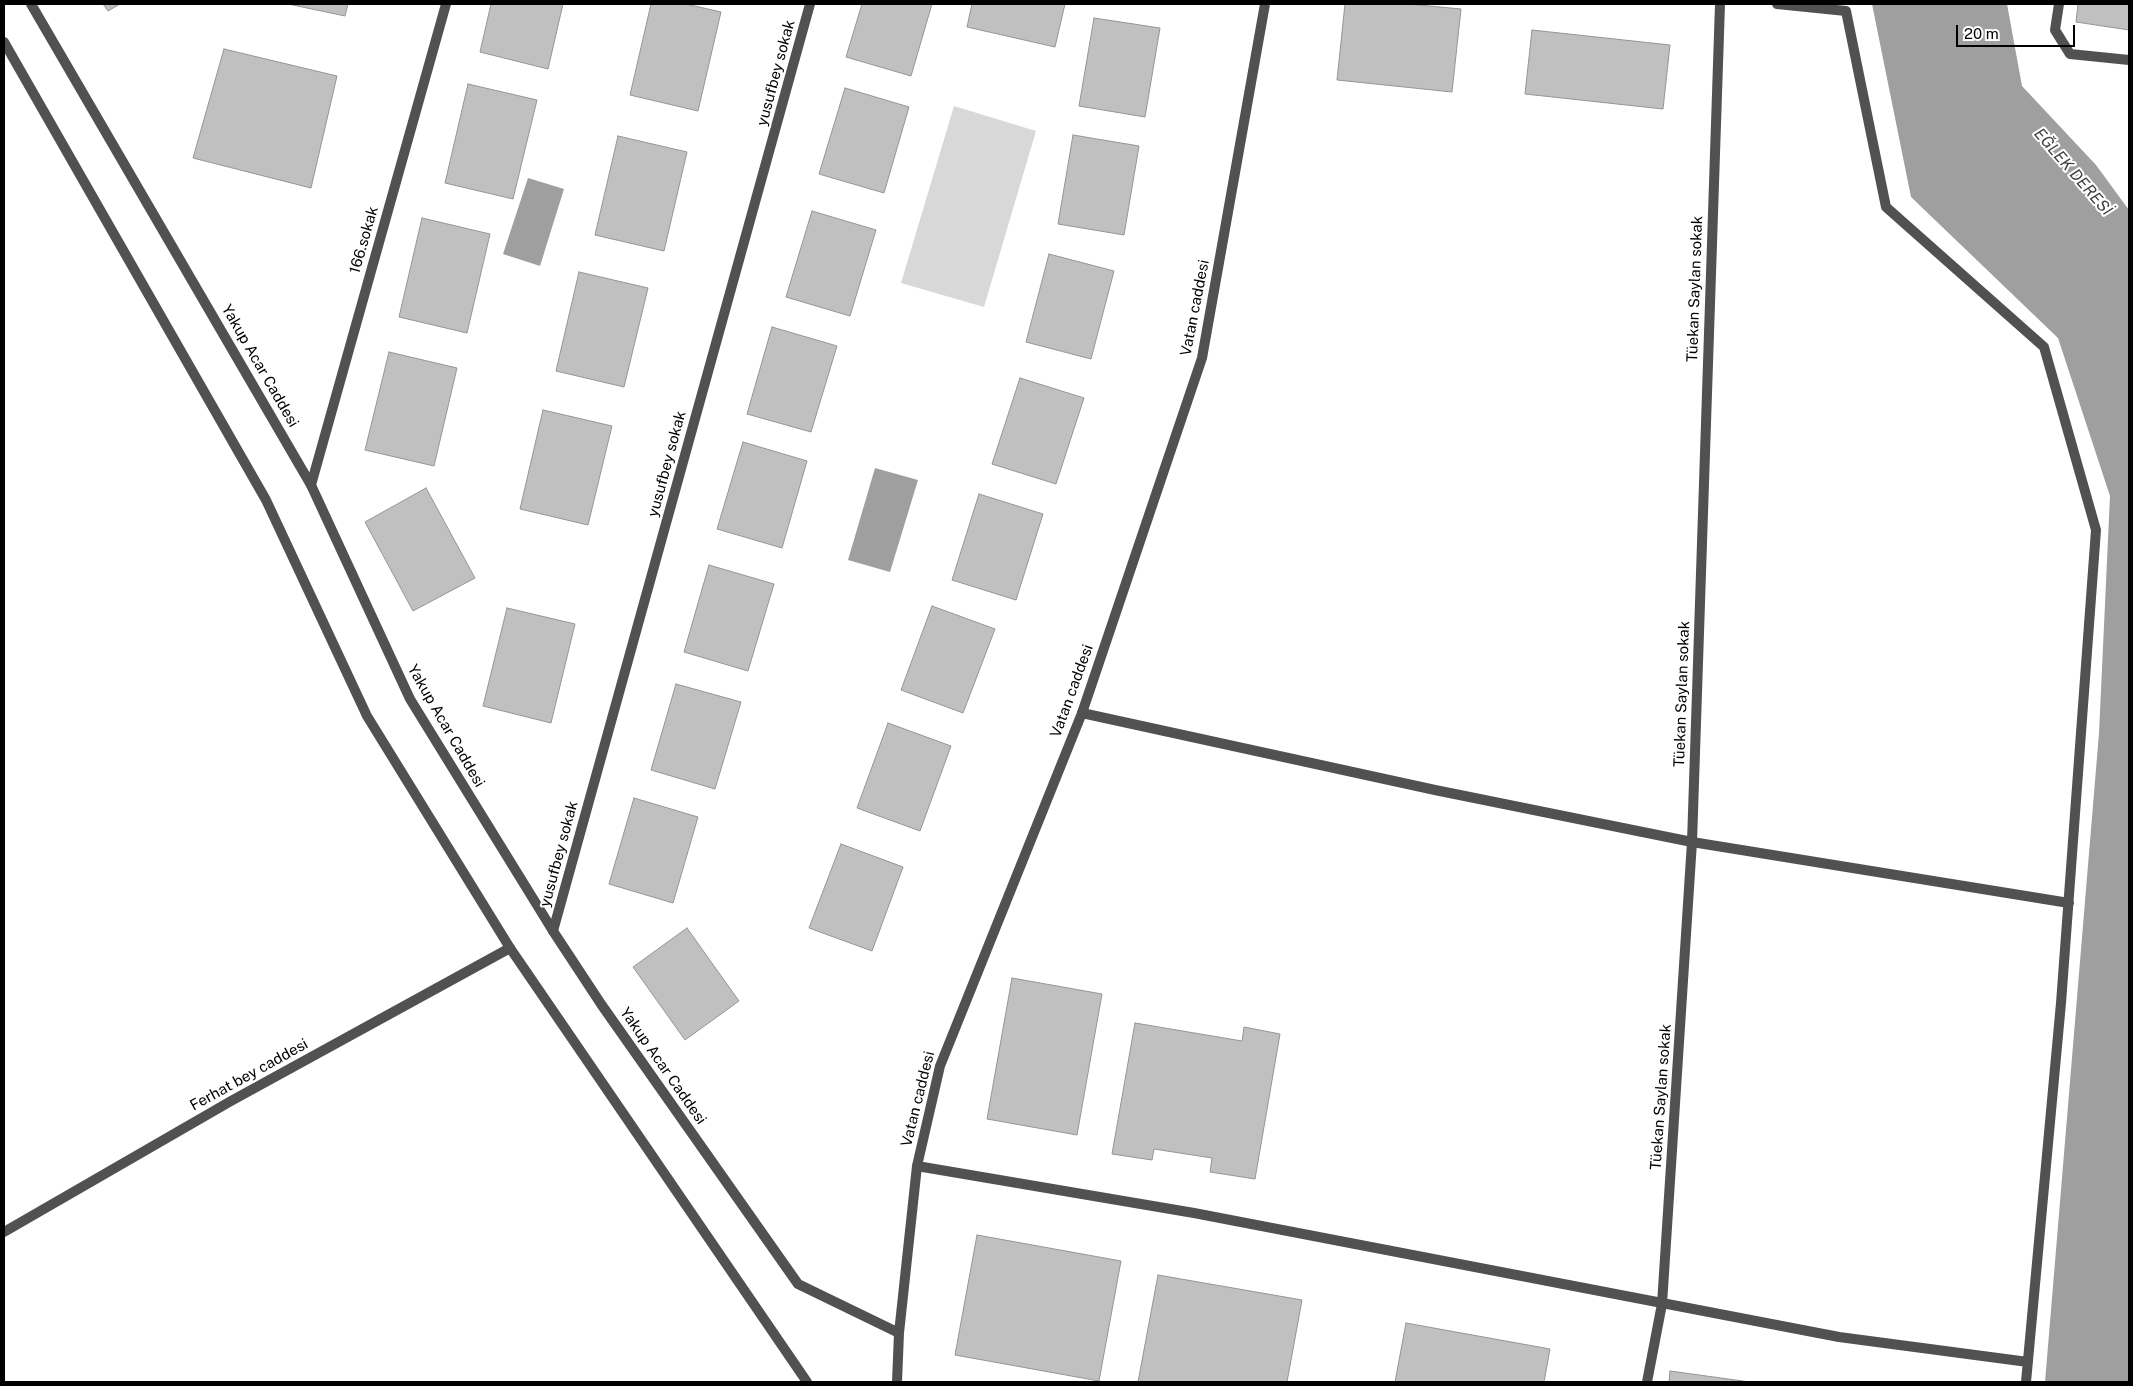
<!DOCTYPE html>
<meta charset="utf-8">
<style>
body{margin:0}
#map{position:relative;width:2133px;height:1386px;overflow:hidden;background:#fff;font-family:"Public Sans",sans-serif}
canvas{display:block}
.frame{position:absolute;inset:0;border:5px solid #000;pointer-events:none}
.scale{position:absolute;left:1956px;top:25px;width:119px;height:22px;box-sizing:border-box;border:2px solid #000;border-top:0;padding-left:6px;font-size:15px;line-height:18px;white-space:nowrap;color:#000;-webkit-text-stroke:4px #fff;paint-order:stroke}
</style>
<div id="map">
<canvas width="2133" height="1386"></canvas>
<div class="frame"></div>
<div class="scale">20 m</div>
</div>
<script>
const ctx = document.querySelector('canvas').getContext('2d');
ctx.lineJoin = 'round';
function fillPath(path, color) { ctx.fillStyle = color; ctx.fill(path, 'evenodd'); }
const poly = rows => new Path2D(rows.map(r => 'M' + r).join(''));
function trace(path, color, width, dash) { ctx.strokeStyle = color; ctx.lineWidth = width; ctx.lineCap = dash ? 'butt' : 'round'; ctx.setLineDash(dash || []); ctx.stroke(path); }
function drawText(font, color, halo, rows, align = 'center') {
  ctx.font = font + ' "Public Sans",sans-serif'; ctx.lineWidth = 4; ctx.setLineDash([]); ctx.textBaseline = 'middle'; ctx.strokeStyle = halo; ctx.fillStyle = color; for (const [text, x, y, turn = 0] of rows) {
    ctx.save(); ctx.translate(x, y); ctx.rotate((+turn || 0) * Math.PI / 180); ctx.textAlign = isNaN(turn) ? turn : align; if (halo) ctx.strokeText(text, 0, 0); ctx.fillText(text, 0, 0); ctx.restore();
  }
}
fillPath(poly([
 [954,106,1036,131,984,307,901,283]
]), '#d8d8d8');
fillPath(poly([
 [1872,4,2007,4,2022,86,2096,165,2129,210,2129,1382,2045,1382,2099,733,2110,496,2058,338,1911,197],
 [528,178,564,189,540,266,503,254],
 [875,468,918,480,890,572,848,560]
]), '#9f9f9f');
const building = poly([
 [103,4,120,4,108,11,103,4],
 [288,4,348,4,345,16,288,4],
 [491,4,563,4,548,69,480,52,491,4],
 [651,4,686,4,721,12,698,111,630,95,651,4],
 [862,4,932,4,911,76,846,57,862,4],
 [972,4,1065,4,1055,47,967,27,972,4],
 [1345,4,1408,4,1461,9,1452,92,1337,80,1345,4],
 [2078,4,2129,4,2129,30,2076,22,2078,4],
 [1094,18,1160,28,1145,117,1079,106,1094,18],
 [1532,30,1670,45,1663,109,1525,94,1532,30],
 [224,49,337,76,311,188,193,158,224,49],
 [468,84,537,100,513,199,445,183,468,84],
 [845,88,909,107,884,193,819,174,845,88],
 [1073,135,1139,146,1124,235,1058,224,1073,135],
 [618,136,687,152,664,251,595,235,618,136],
 [812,211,876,230,850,316,786,297,812,211],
 [422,218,490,234,467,333,399,317,422,218],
 [1049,254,1114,271,1091,359,1026,342,1049,254],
 [579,272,648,288,624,387,556,371,579,272],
 [772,327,837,346,811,432,747,414,772,327],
 [389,352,457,368,434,466,365,450,389,352],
 [1020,378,1084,398,1056,484,992,464,1020,378],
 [543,410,612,426,588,525,520,509,543,410],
 [743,442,807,461,782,548,717,529,743,442],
 [426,488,475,578,413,611,365,522,426,488],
 [979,494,1043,514,1016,600,952,580,979,494],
 [709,565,774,584,748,671,684,652,709,565],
 [932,606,995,629,963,713,901,690,932,606],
 [507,608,575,624,551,723,483,706,507,608],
 [676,684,741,702,715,789,651,770,676,684],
 [888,723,951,746,920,831,857,808,888,723],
 [634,798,698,817,673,903,609,884,634,798],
 [841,844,903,867,872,951,809,928,841,844],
 [687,928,739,1001,685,1040,633,967,687,928],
 [1012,978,1102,994,1077,1135,987,1119,1012,978],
 [1135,1023,1242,1041,1244,1027,1280,1034,1255,1179,1210,1172,1212,1158,1154,1149,1152,1160,1112,1154,1135,1023],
 [977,1235,1121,1261,1099,1381,955,1355,977,1235],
 [1158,1275,1302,1300,1287,1382,1138,1382,1158,1275],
 [1406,1323,1550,1349,1544,1382,1395,1382,1406,1323],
 [1670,1371,1750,1382,1669,1382,1670,1371]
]);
fillPath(building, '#c0c0c0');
trace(building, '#959595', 1);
trace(poly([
 [1777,4,1846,11,1886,207,2044,347,2096,530,2061,1003,2026,1382],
 [2059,4,2055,30,2070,54,2129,60],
 [311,485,446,4],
 [1082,713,1435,790,1692,842,2069,903],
 [553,931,810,4],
 [917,1166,1194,1213,1839,1337,2028,1362],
 [4,1232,231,1101,510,948],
 [1647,1382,1662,1304,1692,842,1720,4]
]), '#515151', 10);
trace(poly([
 [31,4,311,485,410,699,553,931,601,1004,798,1284,899,1333],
 [4,42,266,500,367,716,510,948,807,1382],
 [897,1382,899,1333,917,1166,940,1066,1082,713,1202,358,1265,4]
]), '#515151', 10);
drawText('15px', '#000', '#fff', [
 ["yusufbey sokak",776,73,-75],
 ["166.sokak",364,240,-74],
 ["Tüekan Saylan sokak",1695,289,-88],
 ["Vatan caddesi",1195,308,-79],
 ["Yakup Acar Caddesi",260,366,60],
 ["yusufbey sokak",667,464,-75],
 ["Vatan caddesi",1072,691,-70],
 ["Tüekan Saylan sokak",1682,694,-88],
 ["Yakup Acar Caddesi",446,726,60],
 ["yusufbey sokak",559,854,-75],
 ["Yakup Acar Caddesi",663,1066,55],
 ["Ferhat bey caddesi",249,1075,-29],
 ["Tüekan Saylan sokak",1661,1097,-86],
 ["Vatan caddesi",918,1099,-76]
]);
drawText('italic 16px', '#404040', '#fff', [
 ["EĞLEK DERESİ",2073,172,49]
]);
</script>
